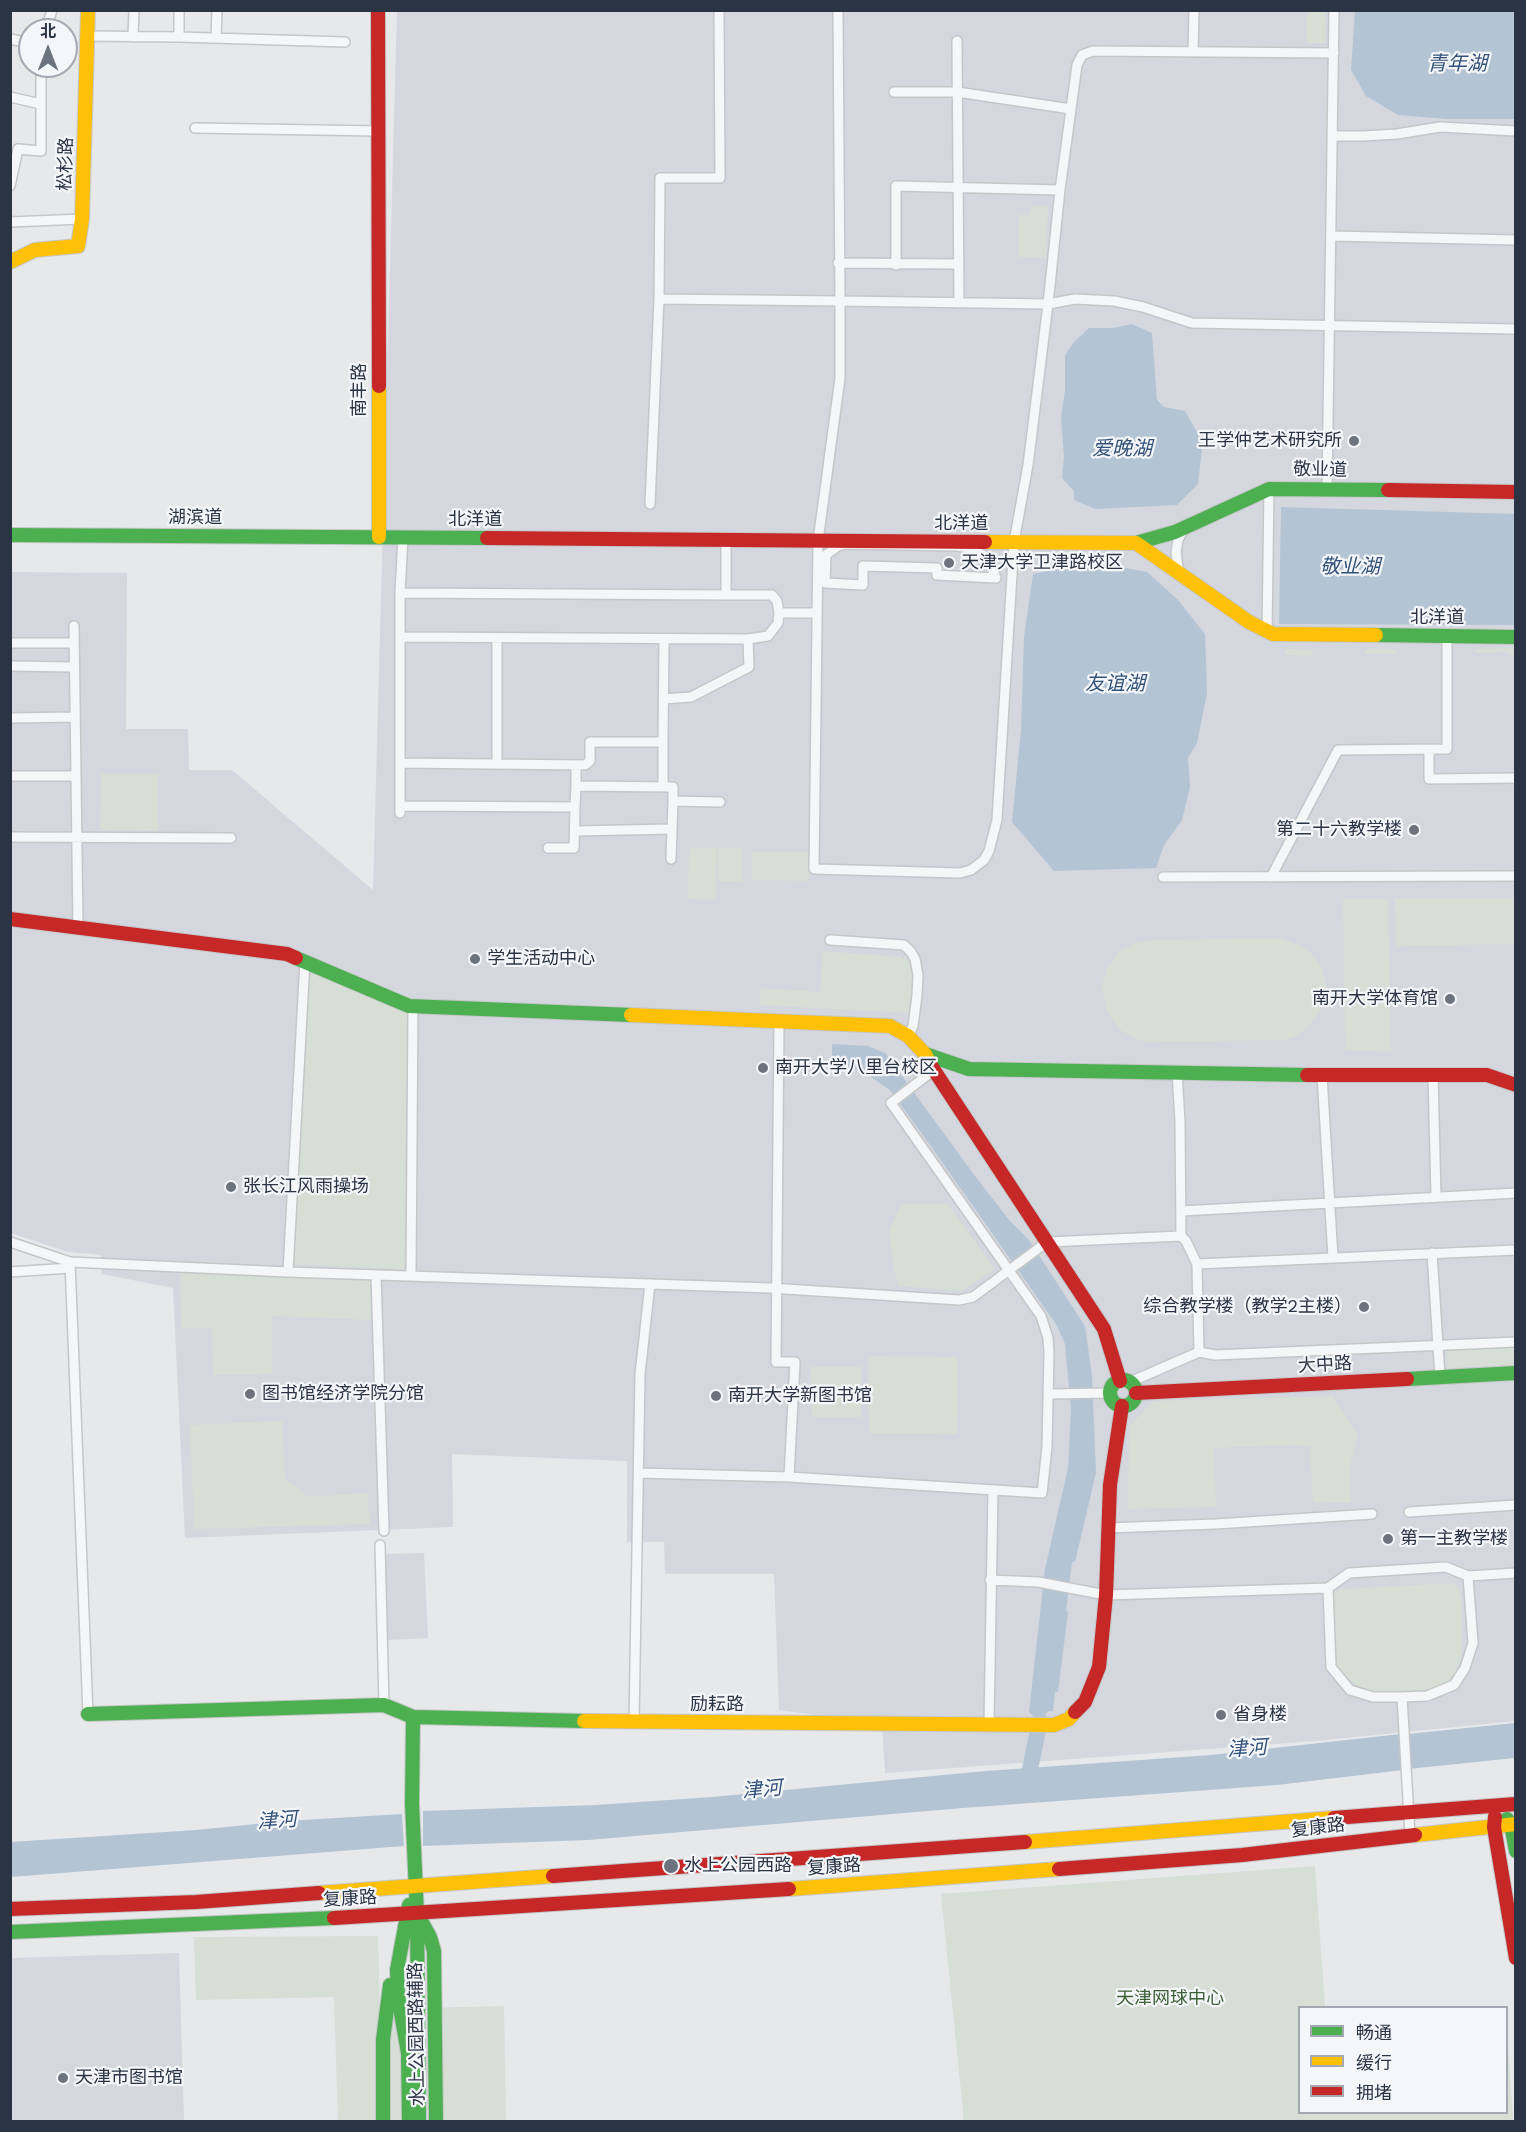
<!DOCTYPE html>
<meta charset="utf-8">
<style>
body{margin:0}
#map{position:relative;width:1526px;height:2132px;overflow:hidden;background:#e6e8ea;font-family:"Work Sans","Noto Sans SC",sans-serif}
canvas{display:block}
.frame{position:absolute;inset:0;border:12px solid #2b3445;pointer-events:none}
.legend{position:absolute;left:1298px;top:2006px;width:210px;height:108px;box-sizing:border-box;background:#f4f6f9;border:2px solid #a4a8b1;margin:0;padding:8px 10px;list-style:none;font-size:18px;color:#2b3445}
.legend li{display:flex;align-items:center;gap:12px;height:30px}
.legend b{width:30px;border:2px solid #a4a8b1}
.north{position:absolute;left:18px;top:18px;width:60px;height:60px;box-sizing:border-box;background:#f4f6f9;border:2px solid #a4a8b1;border-radius:50%;rotate:0deg;font-size:16px;font-weight:700;line-height:24px;text-align:center;color:#2b3445}
.north::after{content:'';display:block;margin:auto;width:21px;height:27px;background:#6c737f;clip-path:polygon(50% 0,100% 100%,50% 72%,0 100%)}
</style>
<div id="map">
<canvas width="1526" height="2132"></canvas>
<div class="frame"></div>
<ul class="legend">
<li><b style="height:8px;background:#4caf50"></b>畅通</li>
<li><b style="height:8px;background:#ffc107"></b>缓行</li>
<li><b style="height:8px;background:#c62828"></b>拥堵</li>
</ul>
<div class="north">北</div>
</div>
<script>
const ctx = document.querySelector('canvas').getContext('2d');
ctx.lineJoin = 'round';
function fillPath(path, color) { ctx.fillStyle = color; ctx.fill(path, 'evenodd'); }
const poly = rows => new Path2D(rows.map(r => 'M' + r).join(''));
function trace(path, color, width, dash) { ctx.strokeStyle = color; ctx.lineWidth = width; ctx.lineCap = dash ? 'butt' : 'round'; ctx.setLineDash(dash || []); ctx.stroke(path); }
function drawText(font, color, halo, rows, align = 'center') {
  ctx.font = font + ' "Work Sans","Noto Sans SC",sans-serif'; ctx.lineWidth = 4.5; ctx.setLineDash([]); ctx.textBaseline = 'middle'; ctx.strokeStyle = halo; ctx.fillStyle = color; for (const [text, x, y, turn = 0] of rows) {
    ctx.save(); ctx.translate(x, y); ctx.rotate((+turn || 0) * Math.PI / 180); ctx.textAlign = isNaN(turn) ? turn : align; if (halo) ctx.strokeText(text, 0, 0); ctx.fillText(text, 0, 0); ctx.restore();
  }
}
fillPath(poly([
 [397,11,1515,11,1515,1721,1315,1741,885,1773,882,1724,779,1710,774,1574,665,1574,664,1542,627,1542,627,1461,452,1454,453,1527,185,1538,173,1288,102,1274,101,1255,68,1252,11,1233,11,572,127,573,126,729,188,729,189,770,232,770,373,890],
 [424,1553,428,1638,388,1640,385,1554],
 [179,1953,184,2121,11,2121,11,1958]
]), '#d4d7dd');
fillPath(poly([
 [1307,11,1326,11,1325,43,1306,43],
 [1030,206,1048,206,1046,257,1018,257,1019,215,1030,215],
 [1515,648,1515,659,1507,652,1477,653,1475,649],
 [1285,649,1312,650,1312,656,1285,655],
 [1365,649,1396,649,1396,654,1365,654],
 [101,774,158,774,158,831,100,830],
 [689,848,717,848,716,900,688,899],
 [718,848,743,848,743,882,718,881],
 [752,852,809,852,809,881,752,880],
 [1395,898,1515,898,1515,944,1396,946],
 [1343,899,1388,899,1391,1052,1345,1050],
 [1281,938,1301,946,1314,956,1322,969,1326,985,1324,1001,1318,1015,1307,1029,1292,1038,1284,1040,1147,1042,1135,1039,1119,1029,1106,1010,1102,985,1108,966,1120,951,1135,943,1152,940],
 [823,951,900,957,907,960,913,975,911,1013,760,1005,760,988,820,992],
 [308,969,408,1009,404,1269,291,1264],
 [901,1204,948,1204,995,1269,962,1291,899,1286,894,1271,889,1231],
 [180,1267,370,1273,370,1320,272,1316,272,1374,213,1375,212,1328,181,1328],
 [1515,1346,1515,1365,1447,1368,1446,1349],
 [868,1356,958,1357,957,1434,869,1433],
 [811,1367,861,1367,861,1417,812,1417],
 [1333,1396,1358,1436,1351,1460,1351,1503,1313,1502,1310,1447,1295,1445,1214,1448,1216,1507,1128,1509,1129,1426,1153,1401],
 [282,1421,285,1478,308,1497,367,1493,370,1524,194,1529,190,1425],
 [1453,1583,1460,1590,1462,1601,1462,1655,1455,1673,1447,1681,1439,1686,1425,1690,1377,1693,1361,1688,1349,1679,1339,1669,1334,1655,1332,1597,1336,1592,1342,1589],
 [1315,1866,1325,2007,1300,2008,1300,2112,1506,2112,1507,2029,1513,2121,964,2121,941,1894],
 [378,1936,380,2009,504,2006,506,2121,338,2121,334,1997,196,2000,194,1937]
]), '#d6ded6');
fillPath(poly([
 [1355,11,1515,11,1515,119,1446,119,1398,115,1366,96,1351,70],
 [1132,324,1152,333,1157,400,1164,407,1185,411,1197,432,1202,449,1198,484,1177,505,1095,509,1074,500,1074,491,1062,478,1064,457,1061,417,1065,391,1065,355,1074,342,1089,328,1113,328],
 [1281,507,1515,514,1515,625,1279,624],
 [1075,565,1110,565,1147,572,1178,600,1205,634,1207,693,1197,743,1188,758,1190,787,1182,820,1164,845,1156,868,1054,871,1012,822,1021,730,1024,637,1033,574],
 [832,1044,868,1046,885,1053,975,1176,1009,1220,1029,1240,1085,1326,1092,1376,1096,1473,1075,1562,1072,1562,1066,1611,1068,1612,1058,1692,1055,1692,1053,1711,1049,1711,1041,1717,1033,1716,1029,1712,1045,1569,1068,1468,1071,1409,1065,1344,1056,1324,925,1138,890,1090,871,1077,855,1069,832,1067],
 [1515,1723,1515,1758,1408,1769,1408,1734],
 [1401,1734,1403,1770,1277,1785,963,1808,588,1840,423,1846,423,1811,596,1805,712,1797,986,1771,1211,1755],
 [402,1814,404,1846,11,1877,11,1842,196,1830,286,1821]
]), '#b4c4d5');
trace(poly([
 [1027,1784,1040,1720]
]), '#b4c4d5', 16);
const street = poly([
 [46,30,52,10],
 [87,36,179,37,179,10],
 [133,37,134,10],
 [179,37,345,42],
 [216,38,217,10],
 [10,39,30,43],
 [957,41,959,303],
 [1193,52,1194,10],
 [1334,53,1093,51,1082,55,1077,65,1060,190,1048,304,1075,299,1114,301,1143,307,1192,323,1516,329],
 [894,92,957,92,1071,109],
 [10,97,41,104],
 [195,128,379,131],
 [1333,136,1363,136,1397,134,1440,127,1516,131],
 [10,186,18,149,41,151,41,66],
 [10,222,82,219],
 [1331,236,1516,240],
 [838,263,958,264],
 [896,265,896,186,1060,190],
 [659,299,840,301,1048,304,1028,465,1014,542,997,820,989,851,984,860,971,870,960,873,814,869,818,541,840,378,840,301,838,10],
 [1327,489,1334,10],
 [650,504,659,299,660,178,720,178,719,10],
 [846,544,958,546,969,548,983,555,991,566,996,578,937,575,937,568,863,566,863,585,825,583,826,555,838,546,846,544],
 [1179,574,1176,552,1178,540,1184,528],
 [400,593,726,595,726,540],
 [726,595,772,595,777,601,779,613],
 [74,626,78,927],
 [1267,632,1269,489],
 [400,637,748,639],
 [497,638,497,764],
 [10,643,74,643],
 [10,666,74,667],
 [663,699,691,697,749,667,748,639,768,636,778,623,779,613,817,613],
 [10,718,75,717],
 [663,742,664,642],
 [1429,749,1429,779,1516,778],
 [400,763,585,765,590,761,590,742,663,742,663,787],
 [576,765,576,786],
 [10,776,76,776],
 [400,806,575,807,576,786,673,787,673,801,720,802],
 [400,813,400,593,403,537],
 [576,831,672,829],
 [10,837,231,838],
 [548,848,574,848,575,807],
 [671,859,673,801],
 [1163,877,1516,876],
 [1271,877,1338,750,1447,749,1447,636],
 [830,940,904,945,911,952,915,959,918,975,917,995,913,1026,908,1036],
 [779,1021,776,1362,795,1362,789,1477],
 [1177,1071,1180,1122,1181,1236],
 [1433,1074,1436,1197],
 [1322,1075,1333,1258],
 [1181,1211,1516,1193],
 [10,1242,70,1262,288,1272,770,1288,959,1300,973,1297,1047,1242,1181,1236,1186,1241,1197,1264,1199,1352,1130,1382],
 [1432,1253,1440,1377],
 [70,1262,88,1714],
 [1197,1264,1516,1250],
 [10,1272,70,1268],
 [288,1272,305,960],
 [376,1275,384,1531],
 [411,1276,413,1006],
 [1199,1352,1215,1355,1516,1342],
 [1049,1394,1111,1393],
 [639,1473,789,1477,1042,1493,1047,1447,1049,1352,1048,1338,1041,1316,891,1103,934,1070],
 [1409,1512,1516,1505],
 [1107,1528,1215,1524,1372,1514],
 [380,1545,384,1705],
 [1446,1567,1468,1576,1473,1643,1465,1668,1454,1685,1427,1696,1402,1697,1373,1697,1350,1690,1331,1667,1328,1588,1349,1573,1446,1567],
 [1468,1576,1516,1573],
 [990,1580,1038,1582,1106,1595,1328,1588],
 [1402,1697,1410,1835],
 [634,1722,640,1374,650,1284],
 [989,1725,993,1490]
]);
const fast = poly([
 [10,535,487,538],
 [1136,543,1175,532,1269,489,1388,490],
 [1376,635,1516,637],
 [296,958,409,1006,631,1015],
 [925,1054,969,1069,1307,1075],
 [1407,1379,1516,1373],
 '1110 1393a13 13 0 1 1 26 0a13 13 0 1 1-26 0Z',
 [88,1714,384,1705,413,1717,584,1721],
 [413,1717,412,1804,417,1914,419,2122],
 [1507,1819,1511,1824,1516,1851],
 [409,1905,397,1970,398,1996,408,2053,409,2122],
 [418,1915,430,1937,434,1951,436,2122],
 [10,1932,334,1918],
 [383,2122,383,2040,390,1985]
]);
const slow = poly([
 [10,262,35,250,78,246,82,219,88,10],
 [379,386,379,537],
 [985,542,1136,543,1249,622,1273,634,1376,635],
 [631,1015,890,1026,908,1036,925,1054,930,1064],
 [584,1721,1054,1725,1069,1719,1075,1712],
 [1415,1835,1516,1824],
 [1025,1842,1334,1818],
 [789,1889,1059,1869],
 [319,1893,553,1876]
]);
const jam = poly([
 [378,10,379,386],
 [1388,490,1516,492],
 [487,538,985,542],
 [10,919,287,954,296,958],
 [930,1064,1104,1329,1120,1381],
 [1307,1075,1487,1075,1516,1085],
 [1136,1393,1407,1379],
 [1075,1712,1085,1702,1099,1667,1106,1595,1110,1485,1122,1406],
 [1495,1817,1494,1827,1516,1958],
 [1334,1818,1516,1804],
 [1059,1869,1242,1855,1415,1835],
 [553,1876,1025,1842],
 [10,1909,196,1902,319,1893],
 [334,1918,789,1889]
]);
trace(street, '#c4c6c8', 12);
trace(fast, '#c4c6c8', 16);
trace(slow, '#c4c6c8', 16);
trace(jam, '#c4c6c8', 16);
trace(street, '#f5f6f7', 9);
trace(fast, '#4caf50', 14);
trace(slow, '#ffc107', 14);
trace(jam, '#c62828', 14);
for (const [x, y, r, color] of [
 [1354,441,6,"#6c737f"],
 [949,563,6,"#6c737f"],
 [1414,830,6,"#6c737f"],
 [475,959,6,"#6c737f"],
 [1450,999,6,"#6c737f"],
 [763,1068,6,"#6c737f"],
 [231,1187,6,"#6c737f"],
 [1364,1307,6,"#6c737f"],
 [250,1394,6,"#6c737f"],
 [716,1396,6,"#6c737f"],
 [1388,1539,6,"#6c737f"],
 [1221,1715,6,"#6c737f"],
 [671,1866,8,"#6c737f"],
 [63,2078,6,"#6c737f"]
]) { const dot = new Path2D(); dot.arc(x, y, r, 0, 2 * Math.PI); ctx.fillStyle = color; ctx.fill(dot); trace(dot, '#f4f6f9', 2); }
drawText('18px', '#2b3445', '#f4f6f9', [
 ["松杉路",66,164,-88],
 ["南丰路",360,390,-90],
 ["敬业道",1320,470,1],
 ["湖滨道",195,518],
 ["北洋道",475,520],
 ["北洋道",961,524],
 ["北洋道",1437,618],
 ["大中路",1325,1365,-3],
 ["励耘路",717,1705],
 ["复康路",1318,1828,-7],
 ["复康路",834,1867,-4],
 ["复康路",350,1899,-3],
 ["水上公园西路辅路",417,2034,-91]
]);
drawText('18px', '#2b3445', '#f4f6f9', [
 ["王学仲艺术研究所",1342,441,"right"],
 ["天津大学卫津路校区",961,563],
 ["第二十六教学楼",1402,830,"right"],
 ["学生活动中心",487,959],
 ["南开大学体育馆",1438,999,"right"],
 ["南开大学八里台校区",775,1068],
 ["张长江风雨操场",243,1187],
 ["综合教学楼（教学2主楼）",1352,1307,"right"],
 ["图书馆经济学院分馆",262,1394],
 ["南开大学新图书馆",728,1396],
 ["第一主教学楼",1400,1539],
 ["省身楼",1233,1715],
 ["水上公园西路",684,1866],
 ["天津市图书馆",75,2078]
], 'left');
drawText('18px', '#3f6138', '#f4f6f9', [
 ["天津网球中心",1170,1999]
]);
drawText('italic 20px', '#34527a', '#f4f6f9', [
 ["青年湖",1457,64],
 ["爱晚湖",1122,449],
 ["敬业湖",1350,567],
 ["友谊湖",1115,684],
 ["津河",1247,1749,-4],
 ["津河",762,1790,-5],
 ["津河",277,1821,-4]
]);
</script>
